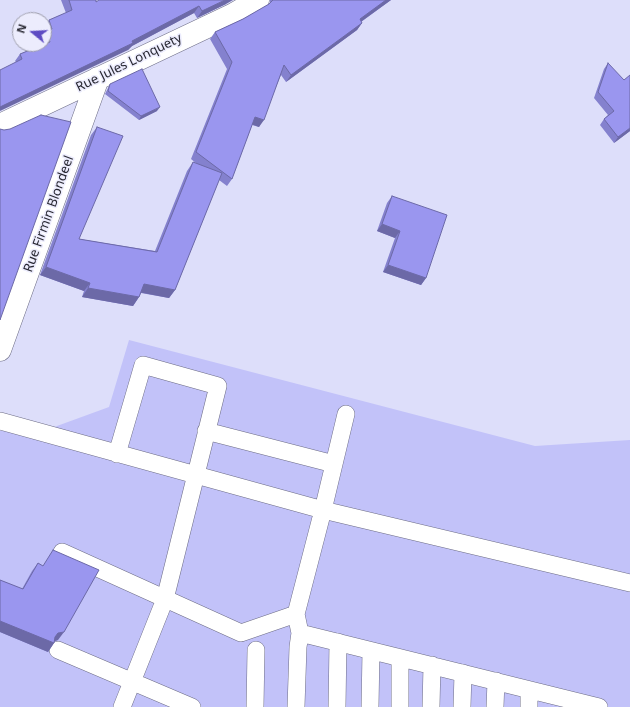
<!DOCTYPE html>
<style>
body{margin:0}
#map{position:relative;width:630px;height:707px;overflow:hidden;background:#dddefa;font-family:"Noto Sans",sans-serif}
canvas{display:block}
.north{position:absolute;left:12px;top:12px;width:40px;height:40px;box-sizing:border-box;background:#ececfd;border:1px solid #9e9eac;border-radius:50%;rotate:288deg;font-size:11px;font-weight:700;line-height:16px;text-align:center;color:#282832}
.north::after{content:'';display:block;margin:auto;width:14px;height:18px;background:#5d4bc3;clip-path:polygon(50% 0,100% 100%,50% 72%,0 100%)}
</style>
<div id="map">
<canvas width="630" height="707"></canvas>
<div class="north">N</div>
</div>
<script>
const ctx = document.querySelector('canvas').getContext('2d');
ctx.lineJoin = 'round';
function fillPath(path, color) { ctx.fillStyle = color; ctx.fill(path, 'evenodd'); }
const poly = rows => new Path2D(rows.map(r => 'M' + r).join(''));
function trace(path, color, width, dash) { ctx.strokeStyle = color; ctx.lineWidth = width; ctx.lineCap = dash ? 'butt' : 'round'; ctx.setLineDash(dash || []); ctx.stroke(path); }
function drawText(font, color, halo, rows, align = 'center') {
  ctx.font = font + ' "Noto Sans",sans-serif'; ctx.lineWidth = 3; ctx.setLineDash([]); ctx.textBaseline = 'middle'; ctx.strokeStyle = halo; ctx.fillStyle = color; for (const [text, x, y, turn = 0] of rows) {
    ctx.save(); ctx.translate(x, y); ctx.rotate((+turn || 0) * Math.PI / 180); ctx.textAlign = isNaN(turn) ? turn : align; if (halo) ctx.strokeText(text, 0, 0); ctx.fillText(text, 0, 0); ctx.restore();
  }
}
fillPath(poly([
 [129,340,535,446,630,440,630,707,0,707,0,431,46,430,109,407]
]), '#c2c2f9');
const service = poly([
 [346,414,323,510,630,583],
 [0,421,323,510,296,614,300,633,599,707],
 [206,431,334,464],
 [117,454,143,365,218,386,165,599,122,707],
 [62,552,241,633,296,614],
 [58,650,192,707],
 [255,707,256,650],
 [296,707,298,647,300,633],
 [337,707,338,642],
 [370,707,371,651],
 [400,707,400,658],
 [431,707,432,665],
 [462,707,463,673],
 [495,707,496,681],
 [529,707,529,690]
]);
const minor = poly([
 [0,125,232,15,258,0],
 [0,350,98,78]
]);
trace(service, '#6d6d86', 18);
trace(minor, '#6d6d86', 23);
trace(service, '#fff', 17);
trace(minor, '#fff', 22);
fillPath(poly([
 [61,0,96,0,96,2,226,4,197,18,194,13,132,46,128,50,16,62,15,61,20,54,44,44,44,33,46,31,44,27,49,20,66,13],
 [270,0,391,0,361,22,362,23,357,30,286,82,281,75,259,127,252,125,232,179,227,186,219,180,175,290,169,298,141,293,139,297,133,306,82,297,84,291,40,275,91,135,97,127,79,239,155,251,187,171,193,162,197,164,191,159,227,69,210,39,215,32,243,19,270,4],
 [608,63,630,131,614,143,600,125,604,119,608,115,594,98,604,69],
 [110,84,157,111,139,120,105,94],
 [392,196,426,278,421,285,383,272,395,238,377,231,387,203],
 [38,563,58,640,55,641,54,643,48,652,0,632,0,580,22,589,32,571]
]), '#8481ce');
fillPath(poly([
 [225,0,233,0,226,4,197,18,202,11],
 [386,0,391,0,355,26,360,19],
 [199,6,194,13,132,46,128,50,0,111,0,107,2,105,132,41],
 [362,23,357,30,286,82,291,75],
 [160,107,157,111,139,120,141,116],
 [255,117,264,120,259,127,251,124],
 [630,128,630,131,614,143,618,137],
 [382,224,400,231,395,238,377,231],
 [388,265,426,278,421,285,383,272],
 [46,267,90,283,84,291,40,275],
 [144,284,175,290,169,298,138,292],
 [88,288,139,297,133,306,82,297],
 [0,621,58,633,64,632,58,640,52,642,54,643,48,652,0,632]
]), '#6c69a7');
const building = poly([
 [69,0,96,0,96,2,99,0,225,0,202,11,199,6,132,41,133,43,0,107,0,70,22,59,20,54,50,42,46,30,52,29,49,20,72,10,69,0],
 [273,0,386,0,360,19,362,23,291,75,284,65,264,120,255,117,232,179,196,152,232,62,215,32,243,19,269,4,273,0],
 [608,63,624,80,630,75,630,128,618,137,604,119,614,111,598,92,608,63],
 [142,69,160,107,141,116,108,91,110,84,142,69],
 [41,115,71,122,0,320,0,129,4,130,10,129,41,115],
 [97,127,123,136,79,239,157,252,193,162,222,173,175,290,144,284,139,297,88,288,90,283,46,267,97,127],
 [392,196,447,215,426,278,388,265,400,231,382,224,392,196],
 [53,550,99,570,64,632,58,633,55,637,54,643,0,621,0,580,23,589,38,563,43,566,53,550]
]);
fillPath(building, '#9a96ef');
trace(building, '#6c69a7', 1);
drawText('13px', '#282832', '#ececfd', [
 ["Rue Jules Lonquety",129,63,-26],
 ["Rue Firmin Blondeel",49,214,-70]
]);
</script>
